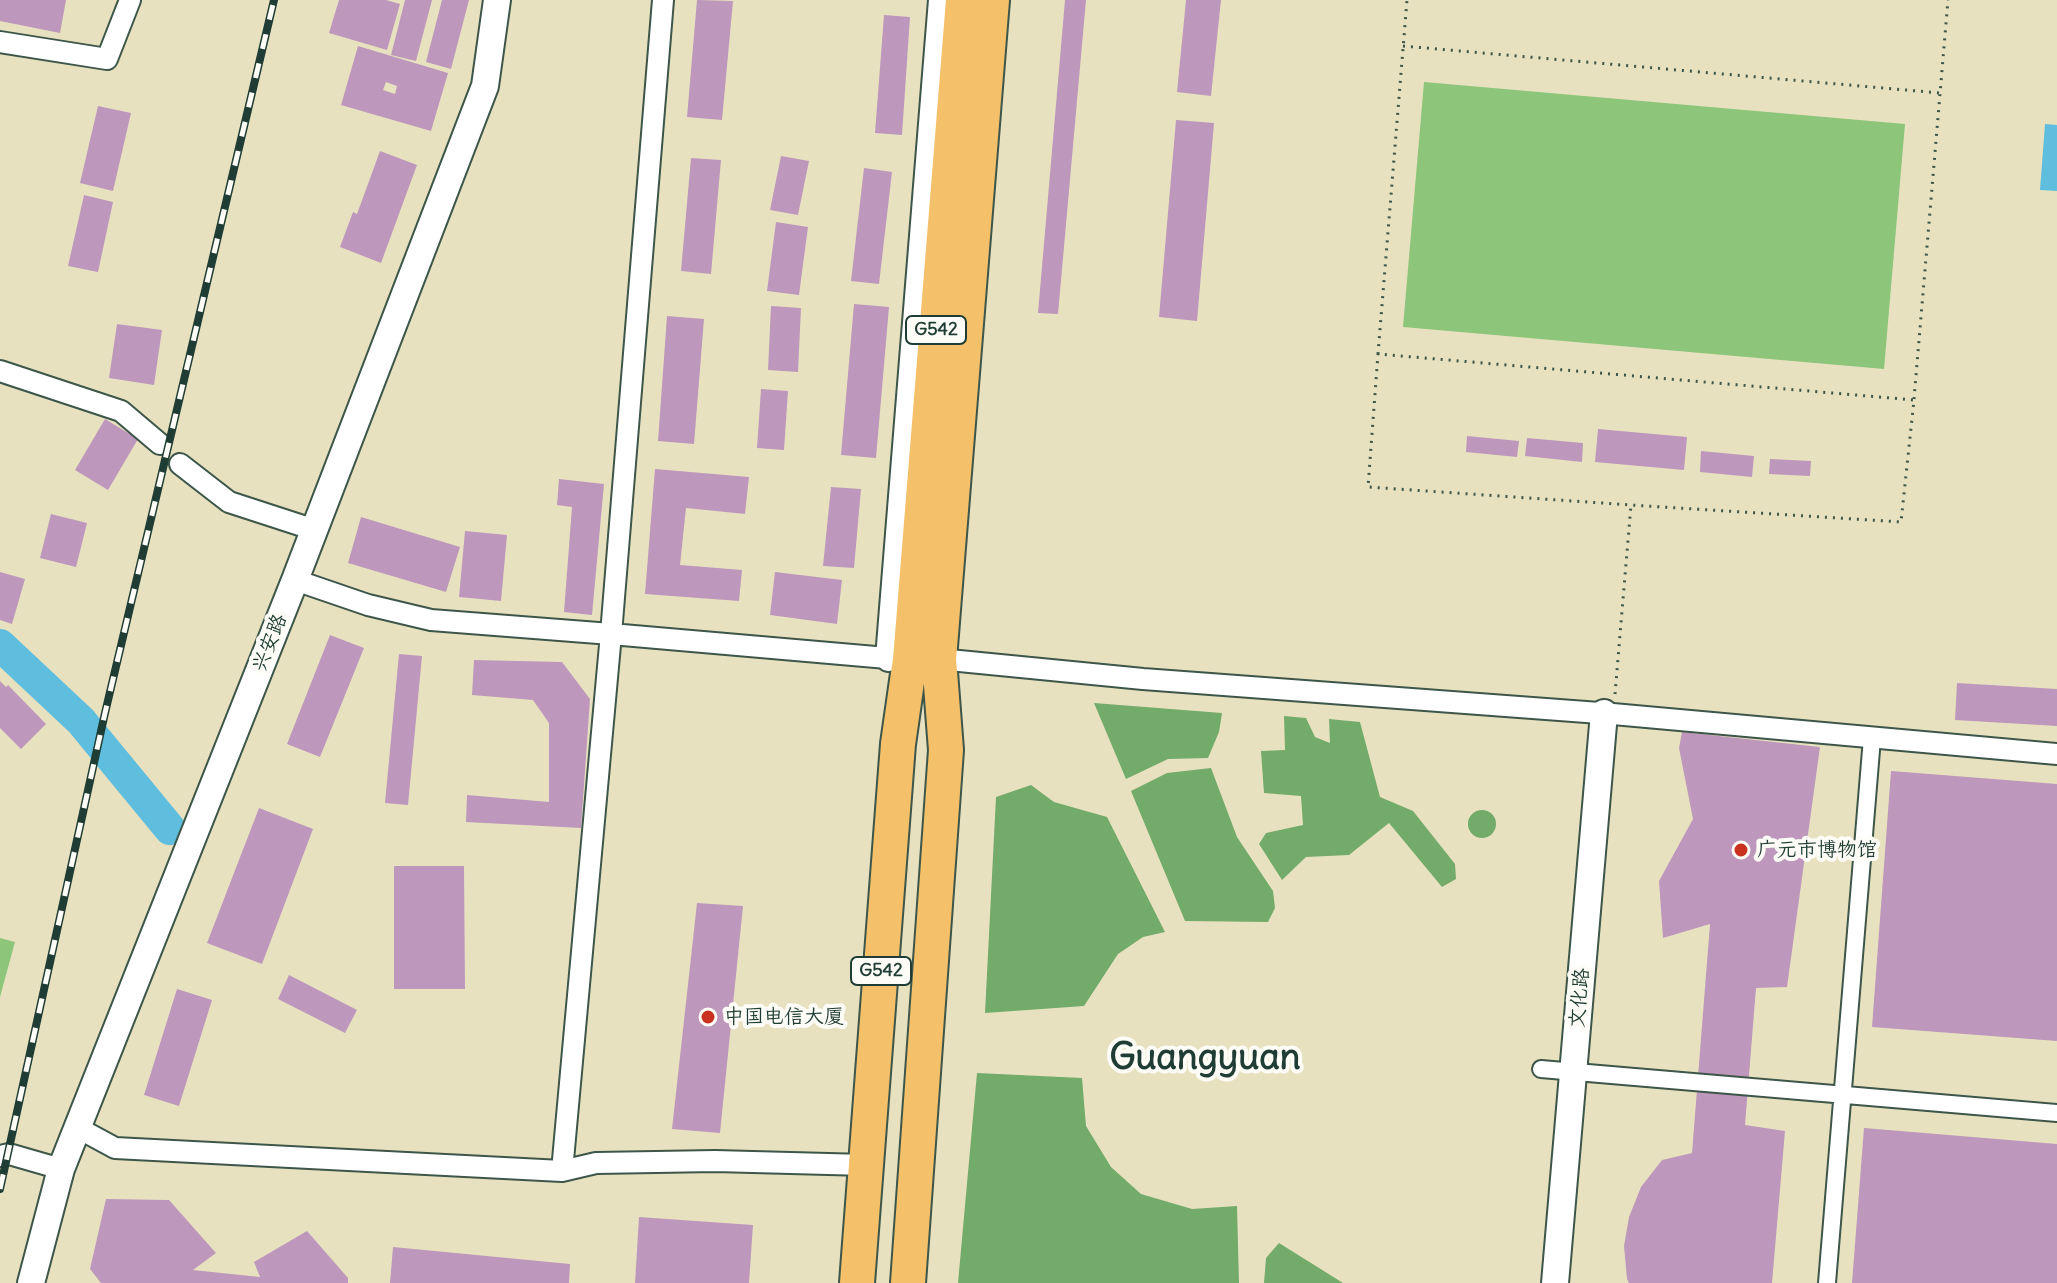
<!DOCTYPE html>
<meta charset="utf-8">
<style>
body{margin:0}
canvas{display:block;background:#e8e1bf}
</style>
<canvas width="2057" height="1283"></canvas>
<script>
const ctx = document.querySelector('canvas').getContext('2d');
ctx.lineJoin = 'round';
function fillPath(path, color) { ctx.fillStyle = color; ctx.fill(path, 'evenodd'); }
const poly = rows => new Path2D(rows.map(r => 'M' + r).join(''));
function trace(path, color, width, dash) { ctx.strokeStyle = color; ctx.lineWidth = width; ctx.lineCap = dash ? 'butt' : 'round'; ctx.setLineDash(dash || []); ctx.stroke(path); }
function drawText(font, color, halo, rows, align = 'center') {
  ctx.font = font + ' Delius,"LXGW WenKai TC",sans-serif'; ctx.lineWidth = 8; ctx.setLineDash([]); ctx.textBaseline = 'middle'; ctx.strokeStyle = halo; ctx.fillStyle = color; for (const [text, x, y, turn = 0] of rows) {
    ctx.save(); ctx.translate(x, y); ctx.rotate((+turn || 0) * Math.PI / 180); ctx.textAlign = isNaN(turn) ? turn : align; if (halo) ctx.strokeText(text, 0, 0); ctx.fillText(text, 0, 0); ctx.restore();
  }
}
fillPath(poly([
 [1424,82,1905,124,1884,369,1403,327],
 [0,938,15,942,0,997]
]), '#8dc67a');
fillPath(poly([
 [1094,703,1222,713,1219,732,1208,758,1168,759,1126,779],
 [1284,716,1306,718,1315,737,1330,743,1329,719,1360,722,1380,797,1413,811,1455,864,1456,879,1442,887,1389,823,1349,855,1306,857,1282,880,1259,844,1266,833,1303,825,1301,796,1264,793,1261,751,1285,750],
 [1211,768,1237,837,1273,891,1275,908,1268,922,1185,921,1131,791,1167,773],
 [1031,785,1054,802,1107,817,1165,932,1143,937,1118,954,1084,1006,985,1013,996,797],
 '1468 824a14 14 0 1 1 28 0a14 14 0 1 1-28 0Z',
 [977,1073,1082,1078,1086,1126,1111,1167,1141,1194,1192,1209,1237,1206,1239,1283,958,1283],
 [1279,1243,1343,1283,1264,1283,1266,1258]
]), '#72ab6a');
fillPath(poly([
 [2045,124,2057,125,2057,191,2040,190]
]), '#5fbdde');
trace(poly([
 [0,645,81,721,170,829]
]), '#5fbdde', 32);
fillPath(poly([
 [0,0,66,0,60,33,0,21],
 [339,0,386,0,400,4,387,50,329,33],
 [405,0,432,0,416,61,391,55],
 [442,0,469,0,451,69,426,62],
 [697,0,733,1,722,120,687,117],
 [1065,0,1086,0,1058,314,1038,313],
 [1186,0,1221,0,1211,96,1177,92],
 [884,15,910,17,902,135,875,133],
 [358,46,448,73,431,131,341,105],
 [386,82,397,86,395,94,383,90],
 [98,106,131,113,113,191,80,183],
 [1176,120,1214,123,1197,321,1159,317],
 [380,151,417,165,381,263,340,247,353,212,357,214],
 [781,156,809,161,798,215,770,210],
 [691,158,721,160,711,274,681,271],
 [864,168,892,172,879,284,851,281],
 [84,195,113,202,98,272,68,266],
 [776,222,808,227,799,295,767,291],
 [854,304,889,307,876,458,841,455],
 [771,306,801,308,798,372,768,370],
 [667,316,704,319,694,444,658,441],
 [117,324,162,330,154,385,109,378],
 [761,389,788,391,784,450,757,448],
 [105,419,138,439,108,490,75,470],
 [1598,429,1687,437,1684,470,1595,462],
 [1467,436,1519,441,1517,457,1466,452],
 [1527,438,1583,443,1582,462,1525,456],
 [1701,451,1754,456,1752,477,1700,472],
 [1770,459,1811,461,1810,476,1769,474],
 [655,469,749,477,745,514,686,508,680,565,742,570,739,601,645,594],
 [559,479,604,484,592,615,564,612,572,507,557,505],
 [831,487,861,489,854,568,823,566],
 [51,514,87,523,76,567,40,558],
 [361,517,460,547,446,592,348,563],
 [465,531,507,535,501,601,459,597],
 [0,572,25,579,12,624,0,620],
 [775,572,842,580,837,624,770,615],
 [330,635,364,648,320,757,287,744],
 [399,654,422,656,408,805,385,803],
 [474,660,562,662,590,699,581,828,466,822,467,795,549,802,549,723,533,700,472,695],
 [0,681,6,687,8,685,46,724,21,749,0,728],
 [1957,683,2057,689,2057,726,1955,720],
 [1682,732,1820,747,1787,987,1756,988,1745,1125,1785,1131,1772,1283,1629,1283,1627,1279,1624,1246,1629,1217,1641,1187,1662,1160,1692,1153,1710,924,1663,938,1659,881,1693,819,1679,748],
 [1891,771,2057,784,2057,1041,1872,1027],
 [259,808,313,829,262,964,207,943],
 [394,866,464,866,465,989,394,989],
 [697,903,743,906,720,1133,672,1129],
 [289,975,357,1010,345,1033,278,999],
 [177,989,212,1000,179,1106,144,1095],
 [1864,1128,2057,1144,2057,1283,1852,1283],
 [106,1199,169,1200,216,1253,193,1270,260,1277,254,1262,307,1231,348,1278,348,1283,101,1283,90,1269],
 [639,1217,753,1225,749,1283,635,1283],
 [393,1247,570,1264,569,1283,390,1283]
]), '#bd98bc');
const pedestrian = poly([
 [1541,1069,2057,1113],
 [1827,1283,1872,738]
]);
const minor = poly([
 [0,42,107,59,130,0],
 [0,371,121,411,160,444],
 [180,464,229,502,315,530],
 [295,580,368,605,431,620,611,634,910,660,939,659,1143,679,1613,714,2057,754],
 [78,1128,115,1148,562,1171,611,634,663,0],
 [0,1156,9,1154,61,1169],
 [562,1171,596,1163,715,1161,866,1165]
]);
const tertiary = poly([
 [889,658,942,0],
 [31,1283,61,1169,295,580,485,86,497,0],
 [1555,1283,1604,713]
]);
const trunk = poly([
 [857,1283,898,744,910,660,963,0],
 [908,1283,946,750,939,659,992,0]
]);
trace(pedestrian, '#3d5649', 20);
trace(minor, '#3d5649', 24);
trace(tertiary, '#3d5649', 30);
trace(trunk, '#3d5649', 38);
trace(poly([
 [1403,46,1940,93],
 [1378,354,1407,0],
 [1914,399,1948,0],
 [1615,694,1631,505,1901,522,1914,400,1378,354,1368,487,1631,505]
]), '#3d5649', 3, [2, 6]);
trace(pedestrian, '#fff', 16);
trace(minor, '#fff', 20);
trace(tertiary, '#fff', 26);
trace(trunk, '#f4c16a', 34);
const rail = poly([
 [0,1189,105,713,274,0]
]);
trace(rail, '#1f3d34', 8);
trace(rail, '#fdfcf7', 5, [15]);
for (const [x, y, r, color] of [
 [1741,850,8,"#c8321e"],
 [708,1017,8,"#c8321e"]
]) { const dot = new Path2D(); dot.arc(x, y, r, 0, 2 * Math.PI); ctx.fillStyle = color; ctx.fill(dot); trace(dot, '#fdfcf7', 3); }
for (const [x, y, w] of [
 [936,330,60],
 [881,971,60]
]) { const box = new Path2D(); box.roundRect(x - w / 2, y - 14, w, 28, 6); ctx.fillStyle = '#fdfcf7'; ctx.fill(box); trace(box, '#1f3d34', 2); }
drawText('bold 18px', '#1f3d34', null, [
 ["G542",936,330],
 ["G542",881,971]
]);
drawText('20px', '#1f3d34', '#fdfcf7', [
 ["兴安路",270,643,-68],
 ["文化路",1580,998,-85]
]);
drawText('20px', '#1f3d34', '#fdfcf7', [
 ["广元市博物馆",1757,850],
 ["中国电信大厦",724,1017]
], 'left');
drawText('bold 36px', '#1f3d34', '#fdfcf7', [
 ["Guangyuan",1205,1059]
]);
</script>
